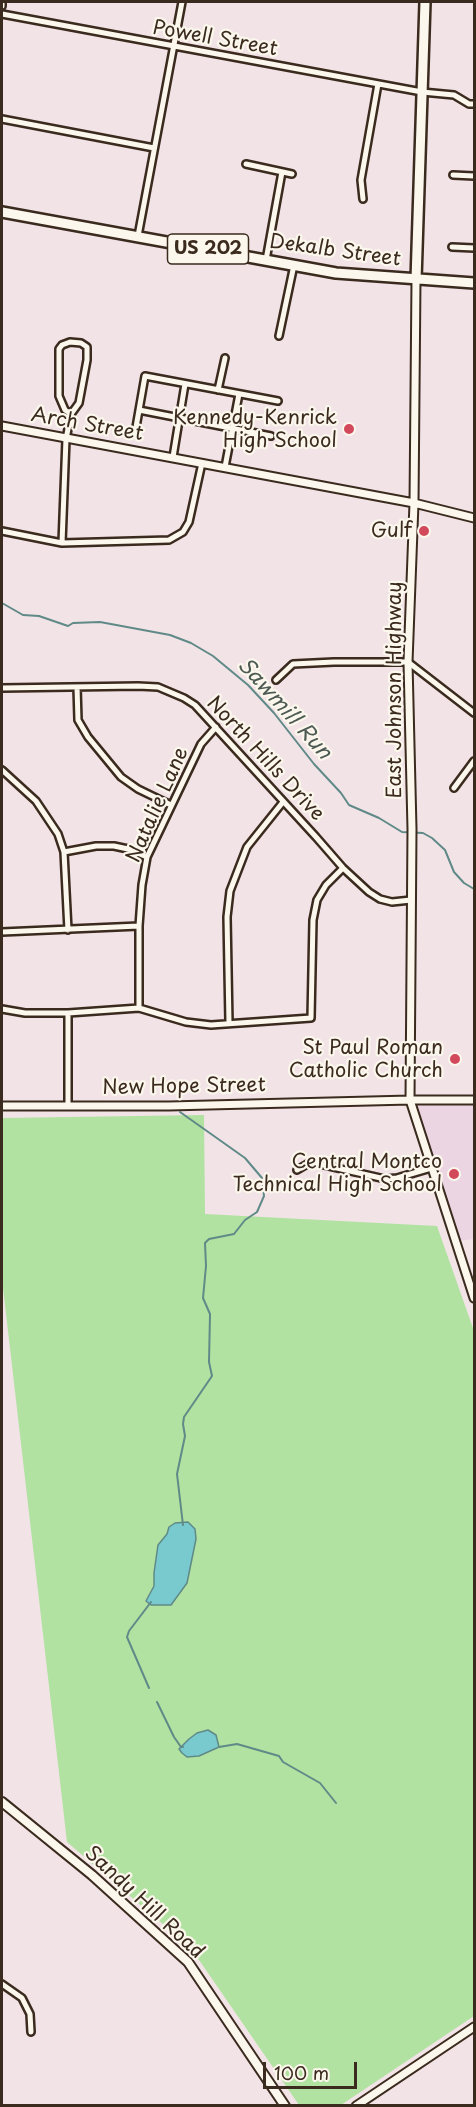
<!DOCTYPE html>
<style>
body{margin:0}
#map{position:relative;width:476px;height:2107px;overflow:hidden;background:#f2e3e6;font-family:"Playpen Sans",sans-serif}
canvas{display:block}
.frame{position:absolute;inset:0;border:3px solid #3b2a1e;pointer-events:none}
.scale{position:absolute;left:263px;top:2062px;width:94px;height:27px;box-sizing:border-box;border:3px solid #3b2a1e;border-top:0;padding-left:8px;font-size:18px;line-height:21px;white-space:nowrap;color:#3b2a1e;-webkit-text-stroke:4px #fbf7ec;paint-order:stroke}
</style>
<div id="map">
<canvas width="476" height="2107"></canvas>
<div class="frame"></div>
<div class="scale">100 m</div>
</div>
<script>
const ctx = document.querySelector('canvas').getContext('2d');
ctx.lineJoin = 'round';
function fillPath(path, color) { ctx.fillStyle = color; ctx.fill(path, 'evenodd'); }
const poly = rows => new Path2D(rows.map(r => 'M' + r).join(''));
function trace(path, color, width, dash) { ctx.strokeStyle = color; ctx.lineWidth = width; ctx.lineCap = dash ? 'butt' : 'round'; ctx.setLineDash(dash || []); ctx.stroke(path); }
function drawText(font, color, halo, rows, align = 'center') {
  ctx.font = font + ' "Playpen Sans",sans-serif'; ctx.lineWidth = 4.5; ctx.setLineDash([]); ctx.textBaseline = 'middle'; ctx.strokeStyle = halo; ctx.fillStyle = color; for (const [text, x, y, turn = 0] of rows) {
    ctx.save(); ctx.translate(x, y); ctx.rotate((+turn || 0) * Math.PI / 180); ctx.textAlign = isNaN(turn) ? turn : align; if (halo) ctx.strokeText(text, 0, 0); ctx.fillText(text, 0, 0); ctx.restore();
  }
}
fillPath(poly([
 [410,1100,474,1100,474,1239,455,1241]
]), '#ebd5e2');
fillPath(poly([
 [204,1115,205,1214,437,1226,474,1331,474,2016,341,2105,299,2105,199,1960,186,1944,67,1842,2,1279,2,1118]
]), '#b1e2a1');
const water = poly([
 [188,1522,195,1529,196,1539,187,1583,171,1605,151,1605,146,1601,154,1586,154,1573,158,1545,167,1534,169,1527,175,1523,188,1522],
 [208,1730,216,1735,219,1747,199,1756,187,1757,182,1753,179,1749,189,1739,197,1733,208,1730]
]);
fillPath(water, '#78cacf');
trace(water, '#608a88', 1.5);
trace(poly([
 [2,603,23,615,39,616,68,626,73,623,100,622,170,635,191,643,213,656,248,685,274,713,314,764,341,793,349,805,379,818,402,832,423,833,432,838,445,850,454,872,464,883,474,889],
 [180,1112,245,1158,262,1178,264,1196,257,1212,245,1220,234,1234,209,1239,205,1243,206,1266,203,1298,210,1314,209,1362,212,1376,184,1417,183,1424,185,1436,177,1474,183,1525],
 [149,1688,127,1637,129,1631,151,1602],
 [157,1702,174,1737,181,1747,183,1747],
 [219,1747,237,1744,279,1756,283,1762,320,1783,336,1803]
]), '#608a88', 2);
const minor = poly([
 [2,6,2,2],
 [2,14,422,92,454,95,469,104,474,104],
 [2,119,154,148],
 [246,164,292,174],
 [453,175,474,176],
 [363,199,361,180,378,84],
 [138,236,182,2],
 [452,247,474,248],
 [266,260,282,172],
 [279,336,294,265],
 [218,390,225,358],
 [139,410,271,436],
 [135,433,145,376,278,401],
 [173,457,185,384],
 [225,467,239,394],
 [2,531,62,543,169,540,183,532,189,522,202,463],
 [62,543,66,439,71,414,79,403,87,360,87,347,81,343,70,342,62,345,59,349,59,396,65,410,71,414],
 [276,680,293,664,334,662,408,662,474,713],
 [77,687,78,720,88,737,121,777,138,789,171,805],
 [2,688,138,686,158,687,184,698,195,705,316,837,343,868,369,892,380,899,392,902,411,900],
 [2,770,36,801,58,834,64,852,68,930],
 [454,788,474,761],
 [64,852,96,846,114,846,128,849,147,857],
 [2,932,139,926],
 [139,1008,139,926,142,885,147,857,201,744,216,727],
 [2,1009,25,1013,68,1013,139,1008,186,1022,211,1025,311,1018,313,920,317,900,326,885,343,868],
 [229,1023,227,917,230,891,247,847,283,802],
 [68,1105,68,1013],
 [297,1170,309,1163,315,1163,385,1179,397,1178,431,1168],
 [2,1984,22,1998,30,2014,31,2032]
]);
const tertiary = poly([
 [416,280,414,503,408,662,412,829,410,1100,474,1298],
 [2,426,414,503,474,518],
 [2,1106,169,1106,410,1100,474,1100],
 [356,2106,474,2027]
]);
const secondary = poly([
 [2,1802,92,1875,188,1962,285,2106]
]);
const trunk = poly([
 [2,212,336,273,474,283],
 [416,280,425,2]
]);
trace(minor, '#3b2a1e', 10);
trace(tertiary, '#3b2a1e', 11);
trace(secondary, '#3b2a1e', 12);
trace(trunk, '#3b2a1e', 14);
trace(minor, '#fbf7ec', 5);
trace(tertiary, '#fbf7ec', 7);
trace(secondary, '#fbf7ec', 8);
trace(trunk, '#fbf7ec', 9);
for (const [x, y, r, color] of [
 [349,429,6,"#d1495b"],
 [424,531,6,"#d1495b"],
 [455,1059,6,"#d1495b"],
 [454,1174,6,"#d1495b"]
]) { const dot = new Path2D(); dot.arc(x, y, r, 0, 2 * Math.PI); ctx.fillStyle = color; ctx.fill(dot); trace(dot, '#fbf7ec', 2); }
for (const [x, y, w] of [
 [208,249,81]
]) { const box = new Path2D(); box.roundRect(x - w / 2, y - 15, w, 30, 4.5); ctx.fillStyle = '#fbf7ec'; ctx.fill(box); trace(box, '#3b2a1e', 1.5); }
drawText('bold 18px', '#3b2a1e', null, [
 ["US 202",208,249]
]);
drawText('20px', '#3b2a1e', '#fbf7ec', [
 ["Powell Street",215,39,10],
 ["Dekalb Street",335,251,8],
 ["Arch Street",87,425,10],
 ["East Johnson Highway",395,690,-90],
 ["North Hills Drive",265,759,47],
 ["Natalie Lane",158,805,-66],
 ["New Hope Street",184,1087,-1],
 ["Sandy Hill Road",144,1903,43]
]);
drawText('20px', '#3b2a1e', '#fbf7ec', [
 ["Kennedy-Kenrick",337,418],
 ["High School",337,441],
 ["Gulf",412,531],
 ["St Paul Roman",443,1048],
 ["Catholic Church",443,1071],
 ["Central Montco",442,1162],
 ["Technical High School",442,1185]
], 'right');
drawText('italic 21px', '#4d5a53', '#fbf7ec', [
 ["Sawmill Run",284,709,48]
]);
</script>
